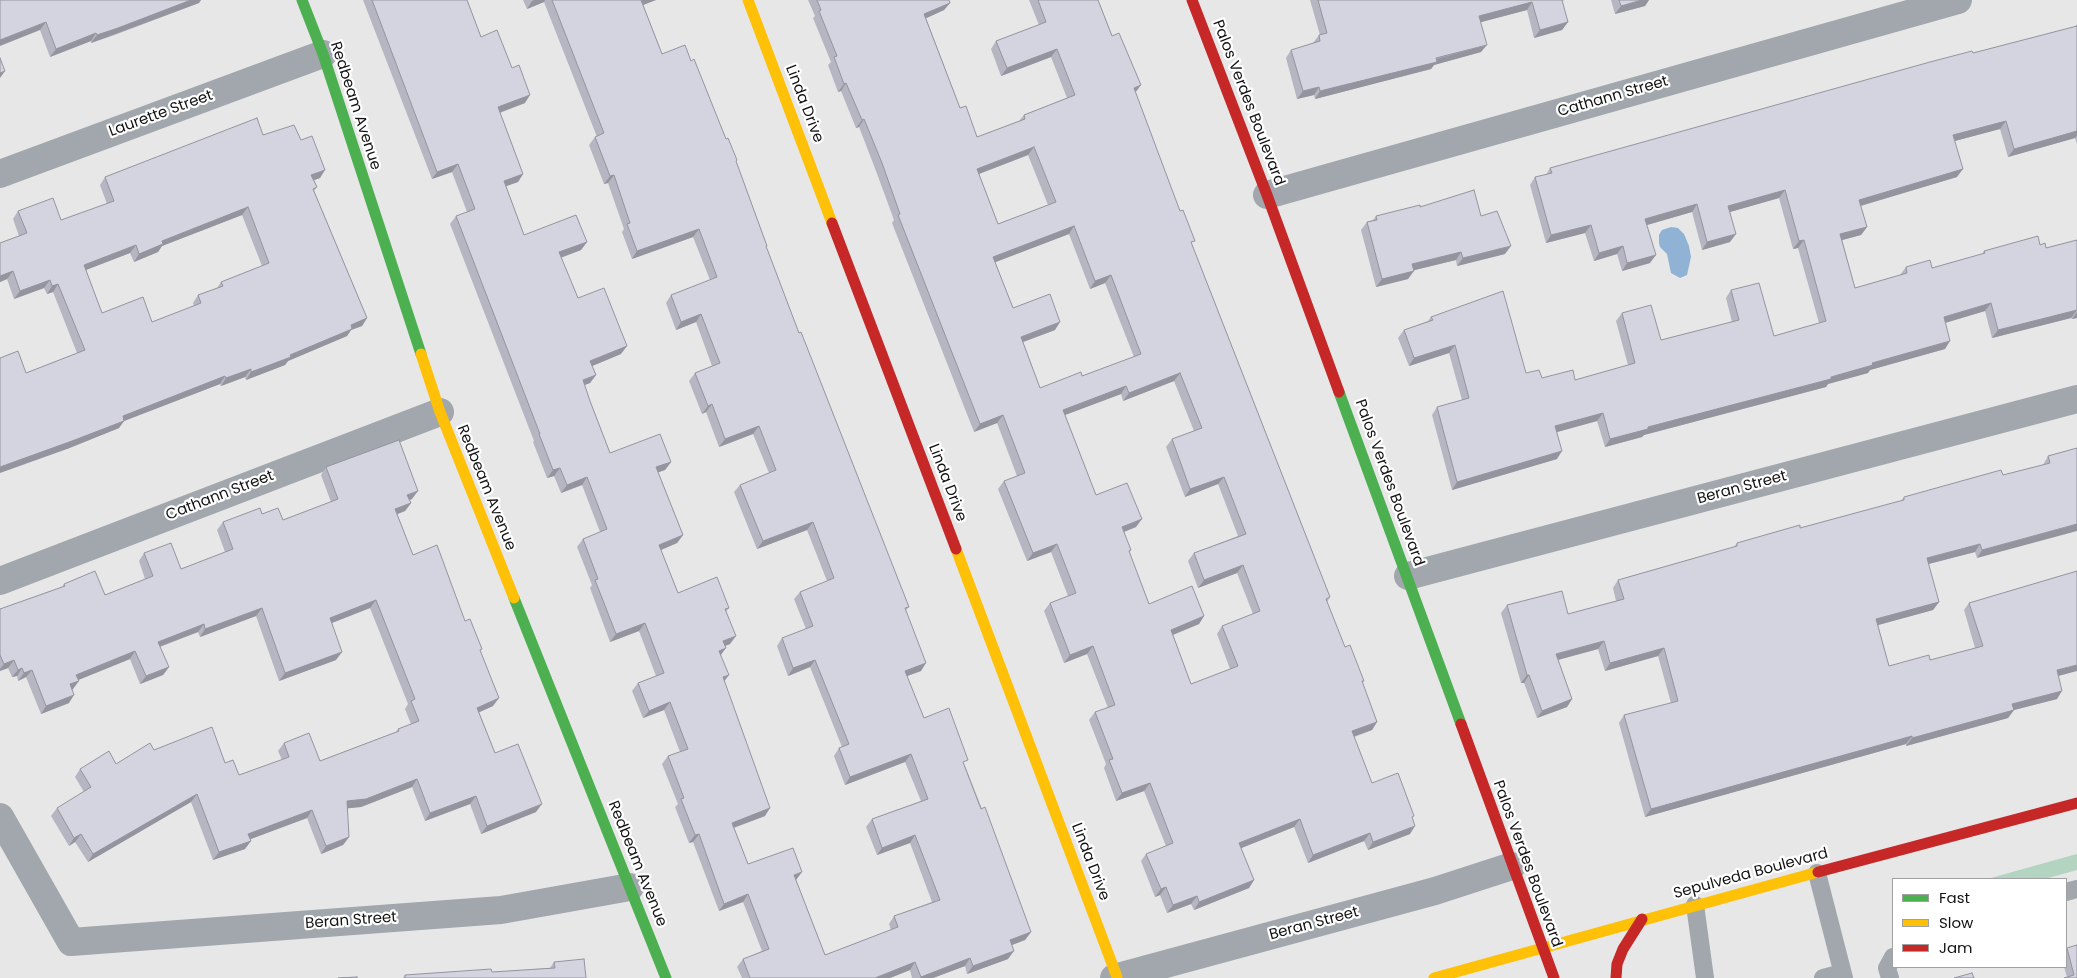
<!DOCTYPE html>
<style>
body{margin:0}
#map{position:relative;width:2077px;height:978px;overflow:hidden;background:#e7e7e8;font-family:Poppins,sans-serif}
canvas{display:block}
.legend{position:absolute;left:1892px;top:878px;width:175px;height:90px;box-sizing:border-box;background:#fff;border:1px solid #a1a1a1;margin:0;padding:6px 9px;list-style:none;font-size:15px;color:#131314}
.legend li{display:flex;align-items:center;gap:10px;height:25px}
.legend b{width:25px;border:1px solid #a1a1a1}
</style>
<div id="map">
<canvas width="2077" height="978"></canvas>
<ul class="legend">
<li><b style="height:6px;background:#4caf50"></b>Fast</li>
<li><b style="height:6px;background:#ffc107"></b>Slow</li>
<li><b style="height:6px;background:#c62828"></b>Jam</li>
</ul>
</div>
<script>
const ctx = document.querySelector('canvas').getContext('2d');
ctx.lineJoin = 'round';
function fillPath(path, color) { ctx.fillStyle = color; ctx.fill(path, 'evenodd'); }
const poly = rows => new Path2D(rows.map(r => 'M' + r).join(''));
function trace(path, color, width, dash) { ctx.strokeStyle = color; ctx.lineWidth = width; ctx.lineCap = dash ? 'butt' : 'round'; ctx.setLineDash(dash || []); ctx.stroke(path); }
function drawText(font, color, halo, rows, align = 'center') {
  ctx.font = font + ' Poppins,sans-serif'; ctx.lineWidth = 4.5; ctx.setLineDash([]); ctx.textBaseline = 'middle'; ctx.strokeStyle = halo; ctx.fillStyle = color; for (const [text, x, y, turn = 0] of rows) {
    ctx.save(); ctx.translate(x, y); ctx.rotate((+turn || 0) * Math.PI / 180); ctx.textAlign = isNaN(turn) ? turn : align; if (halo) ctx.strokeText(text, 0, 0); ctx.fillText(text, 0, 0); ctx.restore();
  }
}
fillPath(poly([
 [2077,854,2077,870,2045,879,1987,879]
]), '#b2d4c1');
fillPath(poly([
 [1671,227,1678,228,1684,234,1689,246,1691,257,1687,275,1680,278,1671,273,1667,254,1660,247,1659,243,1659,235,1662,230]
]), '#8fb2d5');
trace(poly([
 [1817,873,1844,978],
 [2066,892,2077,889],
 [1695,905,1705,978],
 [1823,978,1842,973],
 [1890,978,1887,968,1893,957]
]), '#a1a7ac', 18);
trace(poly([
 [0,174,323,54],
 [1267,195,1958,0],
 [1408,576,2077,399],
 [0,581,440,412],
 [0,817,71,942,501,910,630,887],
 [1114,978,1435,891,1512,866]
]), '#a1a7ac', 28);
trace(poly([
 [302,0,323,54,421,354],
 [1339,392,1461,724],
 [514,598,666,978]
]), '#4caf50', 11);
trace(poly([
 [748,0,832,223],
 [421,354,440,412,514,598],
 [956,549,1117,977],
 [1434,978,1818,872]
]), '#ffc107', 11);
trace(poly([
 [1192,0,1267,195,1339,392],
 [832,223,956,549],
 [1461,724,1554,978],
 [1818,872,2077,803],
 [1616,978,1617,964,1623,949,1642,919]
]), '#c62828', 11);
fillPath(poly([
 [0,0,201,0,199,3,112,36,91,43,91,41,50,57,40,30],
 [363,0,467,0,481,37,525,103,500,113,523,174,518,182,506,186,524,235,587,242,581,250,561,258,578,298,621,354,592,366,596,375,590,383,584,385,590,401,610,453,671,462,665,470,658,472,683,535,677,543,661,550,678,593,729,608,726,612,730,644,725,646,721,655,724,681,765,816,734,828,748,864,796,880,825,955,891,930,889,924,894,916,932,902,910,843,877,855,866,827,872,819,921,801,905,762,845,785,834,756,839,748,842,747,810,667,788,676,777,646,782,638,806,629,794,599,800,592,827,581,807,530,757,549,734,492,740,485,769,473,753,434,719,447,706,412,702,414,689,381,695,373,712,366,696,322,676,330,666,303,671,295,710,280,693,237,632,259,622,232,624,229,608,183,604,184,589,145,595,137,597,137,544,2,527,9,523,0,656,0,643,5,662,54,691,61,726,139,736,162,767,246,766,247,799,333,909,607,906,610,921,671,907,676,924,718,965,766,1031,932,1025,940,1012,945,1008,959,967,974,965,966,933,978,912,978,910,970,890,978,742,978,737,967,743,959,762,951,743,902,719,911,693,842,689,843,675,807,678,804,662,764,668,756,680,752,664,710,643,718,632,691,638,683,656,676,639,631,610,642,590,588,592,585,577,547,583,539,600,532,582,485,561,493,554,476,547,478,533,442,534,441,450,224,456,216,467,212,452,172,432,179],
 [808,0,949,0,950,3,944,10,926,18,960,108,977,137,1019,121,1024,115,1067,98,1051,57,1001,76,991,49,996,41,1039,25,1029,0,1098,0,1135,93,1192,245,1330,597,1327,602,1345,647,1364,681,1362,683,1377,722,1372,730,1354,737,1372,783,1413,818,1410,834,1368,850,1364,841,1308,863,1294,827,1241,848,1254,880,1249,888,1194,910,1191,904,1167,913,1160,895,1155,897,1141,861,1146,854,1166,846,1144,791,1116,801,1104,768,1106,764,1089,720,1095,712,1108,708,1087,654,1064,663,1044,611,1050,603,1068,596,1051,552,1027,561,998,489,1004,481,1017,476,997,423,974,432,892,223,894,220,876,171,859,127,856,128,841,91,838,92,828,65,831,62,813,18,815,16],
 [1028,155,1048,205,998,224,979,174],
 [1069,234,1090,289,1105,283,1134,357,1082,376,1040,388,1023,342,1055,330,1013,308,995,262],
 [1174,381,1194,431,1172,439,1166,447,1185,497,1218,484,1238,536,1194,553,1188,561,1198,588,1237,573,1253,614,1222,626,1217,634,1230,669,1191,684,1173,635,1199,624,1204,616,1149,604,1129,553,1131,550,1124,532,1136,527,1096,495,1065,415,1121,394,1123,401],
 [1310,0,1565,0,1562,1,1568,22,1562,30,1534,38,1527,10,1481,22,1481,52,1434,65,1431,69,1315,99,1314,95,1297,99,1286,58,1291,50,1313,43,1319,35,1320,35],
 [1611,0,1649,0,1645,6,1615,14],
 [2077,24,2077,144,2075,138,2008,157,2000,129,1955,141,1957,177,1861,206,1867,227,1861,235,1842,240,1855,288,1900,275,1906,267,1932,268,1982,254,1984,251,2040,245,2046,248,2077,240,2077,318,2072,319,2071,318,1992,338,1985,311,1945,323,1945,349,1870,370,1868,373,1828,384,1826,387,1644,435,1642,437,1605,447,1597,421,1557,432,1557,459,1452,490,1432,415,1437,407,1462,400,1449,353,1409,366,1398,338,1404,330,1428,321,1431,317,1526,373,1542,378,1575,380,1628,365,1616,321,1622,313,1661,340,1732,322,1726,298,1731,290,1774,336,1819,323,1798,248,1793,249,1779,198,1730,212,1730,242,1702,250,1692,212,1647,225,1650,263,1622,271,1617,254,1594,261,1585,233,1546,243,1530,185,1535,177,1546,175,1550,168,1973,53,2075,27],
 [263,135,301,140,320,178,314,180,317,187,314,191,367,318,362,326,351,330,347,336,288,361,285,365,246,380,245,377,221,386,220,384,124,421,119,428,67,449,26,373,77,353,53,292,47,294,44,288,14,299,7,279,0,282,0,243,19,236,13,219,18,211,61,220,107,204,100,185,105,177],
 [242,215,262,266,221,282,217,288,198,295,193,303,194,306,152,322,102,313,86,270,130,253,134,262,158,252,162,246],
 [1420,207,1481,216,1505,254,1457,266,1456,260,1414,270,1408,279,1376,287,1361,230,1367,222,1373,220,1376,216],
 [2077,448,1977,558,1975,552,1928,564,1939,602,1933,610,1878,625,1889,666,1930,660,1975,648,1964,610,1969,603,2058,676,2057,699,2014,710,2008,718,1906,746,1906,744,1645,817,1619,723,1624,715,1671,703,1658,656,1605,671,1598,649,1558,660,1572,699,1567,707,1537,718,1524,683,1521,683,1501,613,1507,605,1568,614,1616,601,1613,588,1618,580,1734,547,1737,543,1800,528,1901,501,1904,497,2003,475,2043,465,2048,456],
 [326,467,412,499,409,500,411,503,405,511,397,514,413,555,465,621,480,651,493,706,479,712,495,753,536,812,481,834,470,804,425,821,412,787,361,807,347,808,349,837,343,845,321,854,307,818,250,839,245,849,213,860,191,802,88,862,75,842,69,846,51,816,57,808,84,792,75,777,80,769,116,764,154,750,225,763,239,775,282,760,278,751,284,743,320,761,396,732,398,729,411,724,405,709,408,704,370,608,332,623,336,660,279,681,256,616,200,637,198,632,160,647,169,667,163,675,140,684,130,659,78,680,73,689,72,690,69,703,41,714,26,677,18,681,17,676,12,677,8,668,0,671,0,609,62,587,64,584,105,595,145,579,139,561,144,553,181,569,225,552,217,530,223,522,262,514,283,520,331,502,321,475],
 [2067,948,2077,978,2067,977,2064,967,2066,967,2066,949],
 [554,962,586,978,403,978,405,975,492,972,550,968]
]), '#b6b6c2');
fillPath(poly([
 [191,0,201,0,199,3,91,43,97,35],
 [534,0,545,0,544,2,527,9,532,1],
 [641,0,656,0,635,8],
 [1642,0,1649,0,1645,6,1615,14,1621,6],
 [1532,2,1527,10,1474,24,1479,16],
 [950,3,944,10,918,22,924,14],
 [46,22,40,30,0,46,0,40],
 [1568,22,1562,30,1534,38,1540,30],
 [96,33,91,41,50,57,56,49],
 [1487,45,1481,52,1434,65,1431,69,1315,99,1320,91],
 [1057,49,1051,57,1001,76,1007,68],
 [5,71,0,78,0,73],
 [846,83,841,91,838,92,844,84],
 [1141,85,1135,93,1134,88],
 [1319,87,1314,95,1297,99,1303,91],
 [530,95,525,103,493,115,498,107],
 [864,119,859,127,856,128,862,120],
 [2006,121,2000,129,1947,143,1953,135],
 [2077,131,2077,136,2075,138,2008,157,2014,149],
 [1034,147,1028,155,971,177,977,169],
 [458,164,452,172,432,179,437,172],
 [1963,169,1957,177,1853,208,1859,200],
 [325,170,320,178,306,183,311,175],
 [523,174,518,182,498,189,504,181],
 [614,175,608,183,604,184,610,176],
 [1785,190,1779,198,1723,214,1728,206],
 [1697,204,1692,212,1640,227,1645,219],
 [248,207,242,215,162,246,158,252,134,262,139,254,162,241],
 [1591,225,1585,233,1546,243,1551,235],
 [1074,226,1069,234,988,265,993,257],
 [1867,227,1861,235,1835,242,1840,234],
 [699,229,693,237,632,259,637,251],
 [1736,234,1730,242,1702,250,1707,242],
 [1804,240,1798,248,1793,249,1799,241],
 [587,242,581,250,554,260,559,252],
 [136,245,130,253,78,273,84,265],
 [1511,246,1505,254,1457,266,1463,258],
 [1623,246,1617,254,1594,261,1599,253],
 [1461,252,1456,260,1407,272,1412,264],
 [1656,255,1650,263,1622,271,1627,263],
 [13,271,7,279,0,282,0,276],
 [1414,271,1408,279,1376,287,1382,279],
 [1111,275,1105,283,1090,289,1095,281],
 [50,280,44,288,14,299,20,291],
 [58,284,53,292,47,294,52,286],
 [1991,303,1985,311,1938,325,1944,317],
 [2077,310,2071,318,1992,338,1998,330],
 [2077,312,2077,318,2072,319],
 [701,314,696,322,676,330,681,322],
 [367,318,362,326,351,330,347,336,288,361,285,365,246,380,251,372,290,355,351,325],
 [1060,322,1055,330,1015,345,1021,337],
 [1950,341,1945,349,1870,370,1868,373,1828,384,1826,387,1644,435,1642,437,1605,447,1610,439,1648,427,1831,377,1872,363],
 [1455,345,1449,353,1409,366,1414,358],
 [627,346,621,354,585,369,590,361],
 [251,369,245,377,221,386,226,378],
 [1180,373,1174,381,1123,401,1129,393],
 [596,375,590,383,577,388,583,380],
 [225,376,220,384,124,421,119,428,67,449,0,473,0,467,123,416],
 [1126,386,1121,394,1057,418,1063,410],
 [712,404,706,412,702,414,708,406],
 [1603,413,1597,421,1550,434,1555,426],
 [1003,415,997,423,974,432,980,424],
 [759,426,753,434,719,447,725,439],
 [1562,451,1557,459,1452,490,1457,482],
 [671,462,665,470,651,475,656,467],
 [560,468,554,476,547,478,553,470],
 [587,477,582,485,561,493,567,485],
 [1224,477,1218,484,1185,497,1190,489],
 [418,491,412,499,402,503,407,495],
 [411,503,405,511,390,517,395,509],
 [1142,519,1136,527,1116,535,1122,527],
 [813,522,807,530,757,549,763,541],
 [2077,524,2077,531,1977,558,1982,550],
 [683,535,677,543,654,553,659,545],
 [1057,544,1051,552,1027,561,1033,553],
 [1980,544,1975,552,1921,566,1927,558],
 [1243,565,1237,573,1198,588,1204,580],
 [376,600,370,608,324,626,330,618],
 [1939,602,1933,610,1871,627,1876,619],
 [262,608,256,616,200,637,205,629],
 [1204,616,1199,624,1165,638,1171,630],
 [645,623,639,631,610,642,616,634],
 [204,624,198,632,153,649,158,642],
 [736,636,730,644,717,649,723,641],
 [1604,641,1598,649,1550,662,1556,654],
 [1093,646,1087,654,1064,663,1070,655],
 [726,648,720,656,719,651],
 [1664,648,1658,656,1605,671,1610,663],
 [135,651,130,659,71,683,76,675],
 [342,652,336,660,279,681,285,673],
 [14,660,8,668,0,671,0,669,4,664],
 [815,660,810,667,788,676,793,668],
 [926,663,921,671,899,679,905,671],
 [2077,665,2077,671,2051,678,2057,670],
 [169,667,163,675,140,684,146,676],
 [22,668,17,676,12,677,18,670],
 [32,670,26,677,18,681,24,673],
 [729,675,723,683,723,677],
 [1527,675,1529,675,1524,683,1521,683],
 [79,681,73,689,65,692,70,684],
 [2062,691,2057,699,2014,710,2008,718,1906,746,1912,738,2012,704],
 [74,695,69,703,41,714,46,706],
 [499,698,493,706,471,716,477,708],
 [1572,699,1567,707,1537,718,1542,711],
 [670,702,664,710,643,718,649,711],
 [1377,722,1372,730,1347,739,1352,731],
 [1912,736,1906,744,1645,817,1651,809],
 [911,754,905,762,845,785,850,777],
 [417,779,412,787,361,807,341,809,347,801],
 [1150,783,1144,791,1116,801,1122,793],
 [197,794,191,802,88,862,93,854],
 [476,796,470,804,425,821,430,813],
 [542,804,536,812,481,834,487,826],
 [770,808,765,816,727,830,732,823],
 [312,810,307,818,243,842,248,834],
 [1300,819,1294,827,1234,851,1239,843],
 [1415,826,1410,834,1368,850,1373,842],
 [1370,833,1364,841,1308,863,1313,855],
 [81,834,75,842,69,846,74,838],
 [699,834,693,842,689,843,695,835],
 [915,835,910,843,877,855,882,848],
 [349,837,343,845,321,854,326,846],
 [251,841,245,849,213,860,219,852],
 [802,872,796,880,788,883,794,875],
 [1254,880,1249,888,1194,910,1199,902],
 [1166,887,1160,895,1155,897,1161,889],
 [748,894,743,902,719,911,724,904],
 [1197,896,1191,904,1167,913,1173,905],
 [1031,932,1025,940,1004,948,1010,940],
 [1014,951,1008,959,967,974,973,966],
 [970,958,965,966,933,978,920,978,921,977],
 [915,962,910,970,890,978,875,978]
]), '#94949e');
const building = poly([
 [0,0,191,0,118,28,97,35,96,33,56,49,46,22,0,40,0,0],
 [372,0,467,0,481,37,497,30,512,68,519,65,530,95,498,107,523,174,504,181,524,235,576,215,587,242,559,252,578,298,604,288,627,346,590,361,596,375,583,380,590,401,610,453,660,434,671,462,656,467,683,535,659,545,678,593,717,577,729,608,725,609,736,636,723,641,726,648,719,651,729,675,723,677,770,808,732,823,748,864,793,848,802,872,794,875,825,955,898,927,894,916,940,900,915,835,882,848,872,819,928,799,911,754,850,777,839,748,849,744,815,660,793,668,782,638,813,626,800,592,834,578,813,522,763,541,740,485,776,470,759,426,725,439,712,404,708,406,695,373,720,363,701,314,681,322,671,295,717,277,699,229,637,251,627,224,630,223,614,175,610,176,595,137,604,133,552,0,641,0,662,54,685,45,691,61,694,59,726,139,728,138,737,160,736,161,767,246,766,246,799,333,801,332,909,607,905,608,926,663,905,671,924,718,949,708,968,760,963,762,981,809,985,807,1031,932,1010,940,1014,951,973,966,970,958,921,977,915,962,875,978,750,978,743,959,769,949,748,894,724,904,699,834,695,835,681,799,684,798,668,756,688,749,670,702,649,711,638,683,664,673,645,623,616,634,595,580,598,579,583,539,607,529,587,477,567,485,560,468,553,470,539,434,540,434,456,216,475,209,458,164,437,172,372,0],
 [817,0,949,0,950,3,924,14,960,108,966,106,977,137,1025,119,1024,115,1075,95,1057,49,1007,68,996,41,1046,22,1038,0,1098,0,1112,36,1119,33,1141,85,1134,88,1180,211,1183,210,1195,241,1191,242,1330,597,1326,599,1345,647,1350,645,1364,681,1362,681,1377,722,1352,731,1372,783,1398,773,1414,816,1412,817,1415,826,1373,842,1370,833,1313,855,1300,819,1239,843,1254,880,1199,902,1197,896,1173,905,1166,887,1161,889,1146,854,1173,843,1150,783,1122,793,1109,760,1113,759,1095,712,1115,705,1093,646,1070,655,1050,603,1076,593,1057,544,1033,553,1004,481,1025,473,1003,415,980,424,898,215,900,214,882,163,864,119,862,120,846,83,844,84,834,57,837,56,819,11,821,10,817,0],
 [1034,147,1056,202,998,224,977,169,1034,147],
 [1074,226,1095,281,1111,275,1141,354,1082,376,1081,372,1040,388,1021,337,1060,322,1050,294,1013,308,993,257,1074,226],
 [1180,373,1202,428,1172,439,1190,489,1224,477,1246,534,1194,553,1204,580,1243,565,1260,611,1222,626,1238,666,1191,684,1171,630,1204,616,1192,586,1149,604,1129,551,1131,550,1122,527,1142,519,1127,483,1096,495,1063,410,1126,386,1129,393,1180,373],
 [1318,0,1562,0,1568,22,1540,30,1532,2,1479,16,1487,45,1436,58,1437,62,1320,91,1319,87,1303,91,1291,50,1320,41,1319,35,1327,33,1318,0],
 [1619,0,1642,0,1621,6,1619,0],
 [2077,26,2077,131,2014,149,2006,121,1953,135,1963,169,1859,200,1867,227,1840,234,1855,288,1907,273,1906,267,1930,260,1932,268,1985,253,1984,251,2038,236,2040,245,2045,243,2046,248,2077,240,2077,310,1998,330,1991,303,1944,317,1950,341,1872,363,1873,365,1831,377,1831,379,1648,427,1648,429,1610,439,1603,413,1555,426,1562,451,1457,482,1437,407,1469,398,1455,345,1414,358,1404,330,1433,320,1431,317,1503,291,1526,373,1539,370,1542,378,1573,370,1575,380,1635,363,1622,313,1651,305,1661,340,1739,320,1731,290,1759,283,1774,336,1826,321,1804,240,1799,241,1785,190,1728,206,1736,234,1707,242,1697,204,1645,219,1656,255,1627,263,1623,246,1599,253,1591,225,1551,235,1535,177,1552,173,1550,168,1930,62,1972,51,1973,53,2077,26],
 [0,58,5,71,0,73,0,58],
 [257,118,263,135,294,125,301,140,312,136,325,170,311,175,317,187,313,189,367,318,351,325,352,329,290,355,291,357,251,372,251,369,226,378,225,376,123,416,124,421,72,441,0,467,0,358,18,351,26,373,85,350,58,284,52,286,50,280,20,291,13,271,0,276,0,243,27,233,18,211,53,198,61,220,114,201,105,177,257,118],
 [248,207,269,263,221,282,223,286,198,295,201,303,152,322,143,297,102,313,84,265,136,245,139,254,163,244,162,241,248,207],
 [1474,190,1481,216,1497,211,1511,246,1463,258,1461,252,1412,264,1414,271,1382,279,1367,222,1377,220,1376,216,1420,205,1420,207,1474,190],
 [399,440,418,491,407,495,411,503,395,509,413,555,437,545,465,621,470,619,482,649,480,650,499,698,477,708,495,753,518,744,542,804,487,826,476,796,430,813,417,779,366,799,347,801,349,837,326,846,312,810,248,834,251,841,219,852,197,794,93,854,81,834,74,838,57,808,91,787,80,769,109,751,116,764,150,743,154,750,212,727,225,763,233,760,239,775,289,757,284,743,309,733,320,761,399,731,398,729,419,721,411,701,415,699,376,600,330,618,342,652,285,673,262,608,205,629,204,624,158,642,169,667,146,676,135,651,76,675,79,681,70,684,74,695,46,706,32,670,24,673,22,668,18,670,14,660,4,664,0,655,0,609,65,586,64,584,95,571,105,595,153,576,144,553,171,543,181,569,233,549,223,522,260,508,262,514,278,508,283,520,338,499,326,467,399,440],
 [2077,448,2077,524,1982,550,1980,544,1927,558,1939,602,1876,619,1889,666,1929,655,1930,660,1983,646,1969,603,2077,571,2077,665,2057,670,2062,691,2012,704,2014,710,1912,738,1912,736,1651,809,1624,715,1678,701,1664,648,1610,663,1604,641,1556,654,1572,699,1542,711,1529,675,1527,675,1507,605,1562,591,1568,614,1624,599,1618,580,1737,546,1737,543,1800,525,1800,528,1896,502,1904,500,1904,497,2001,470,2003,475,2050,463,2048,456,2077,448],
 [2077,945,2077,978,2064,978,2074,975,2067,948,2077,945],
 [584,959,586,978,405,978,405,975,491,969,492,972,555,968,554,962,584,959],
 [1972,973,1974,978,1954,978,1972,973],
 [357,977,357,978,338,978,357,977]
]);
fillPath(building, '#d4d4e1');
trace(building, '#94949e', 1);
drawText('15px', '#131314', '#fff', [
 ["Cathann Street",1613,97,-16],
 ["Palos Verdes Boulevard",1248,103,69],
 ["Linda Drive",804,104,69],
 ["Redbeam Avenue",355,106,72],
 ["Laurette Street",161,114,-20],
 ["Linda Drive",947,483,69],
 ["Palos Verdes Boulevard",1389,483,70],
 ["Redbeam Avenue",486,488,68],
 ["Beran Street",1742,488,-15],
 ["Cathann Street",220,496,-21],
 ["Linda Drive",1090,862,69],
 ["Redbeam Avenue",637,864,68],
 ["Palos Verdes Boulevard",1527,864,70],
 ["Sepulveda Boulevard",1751,874,-15],
 ["Beran Street",351,921,-4],
 ["Beran Street",1314,924,-15]
]);
</script>
